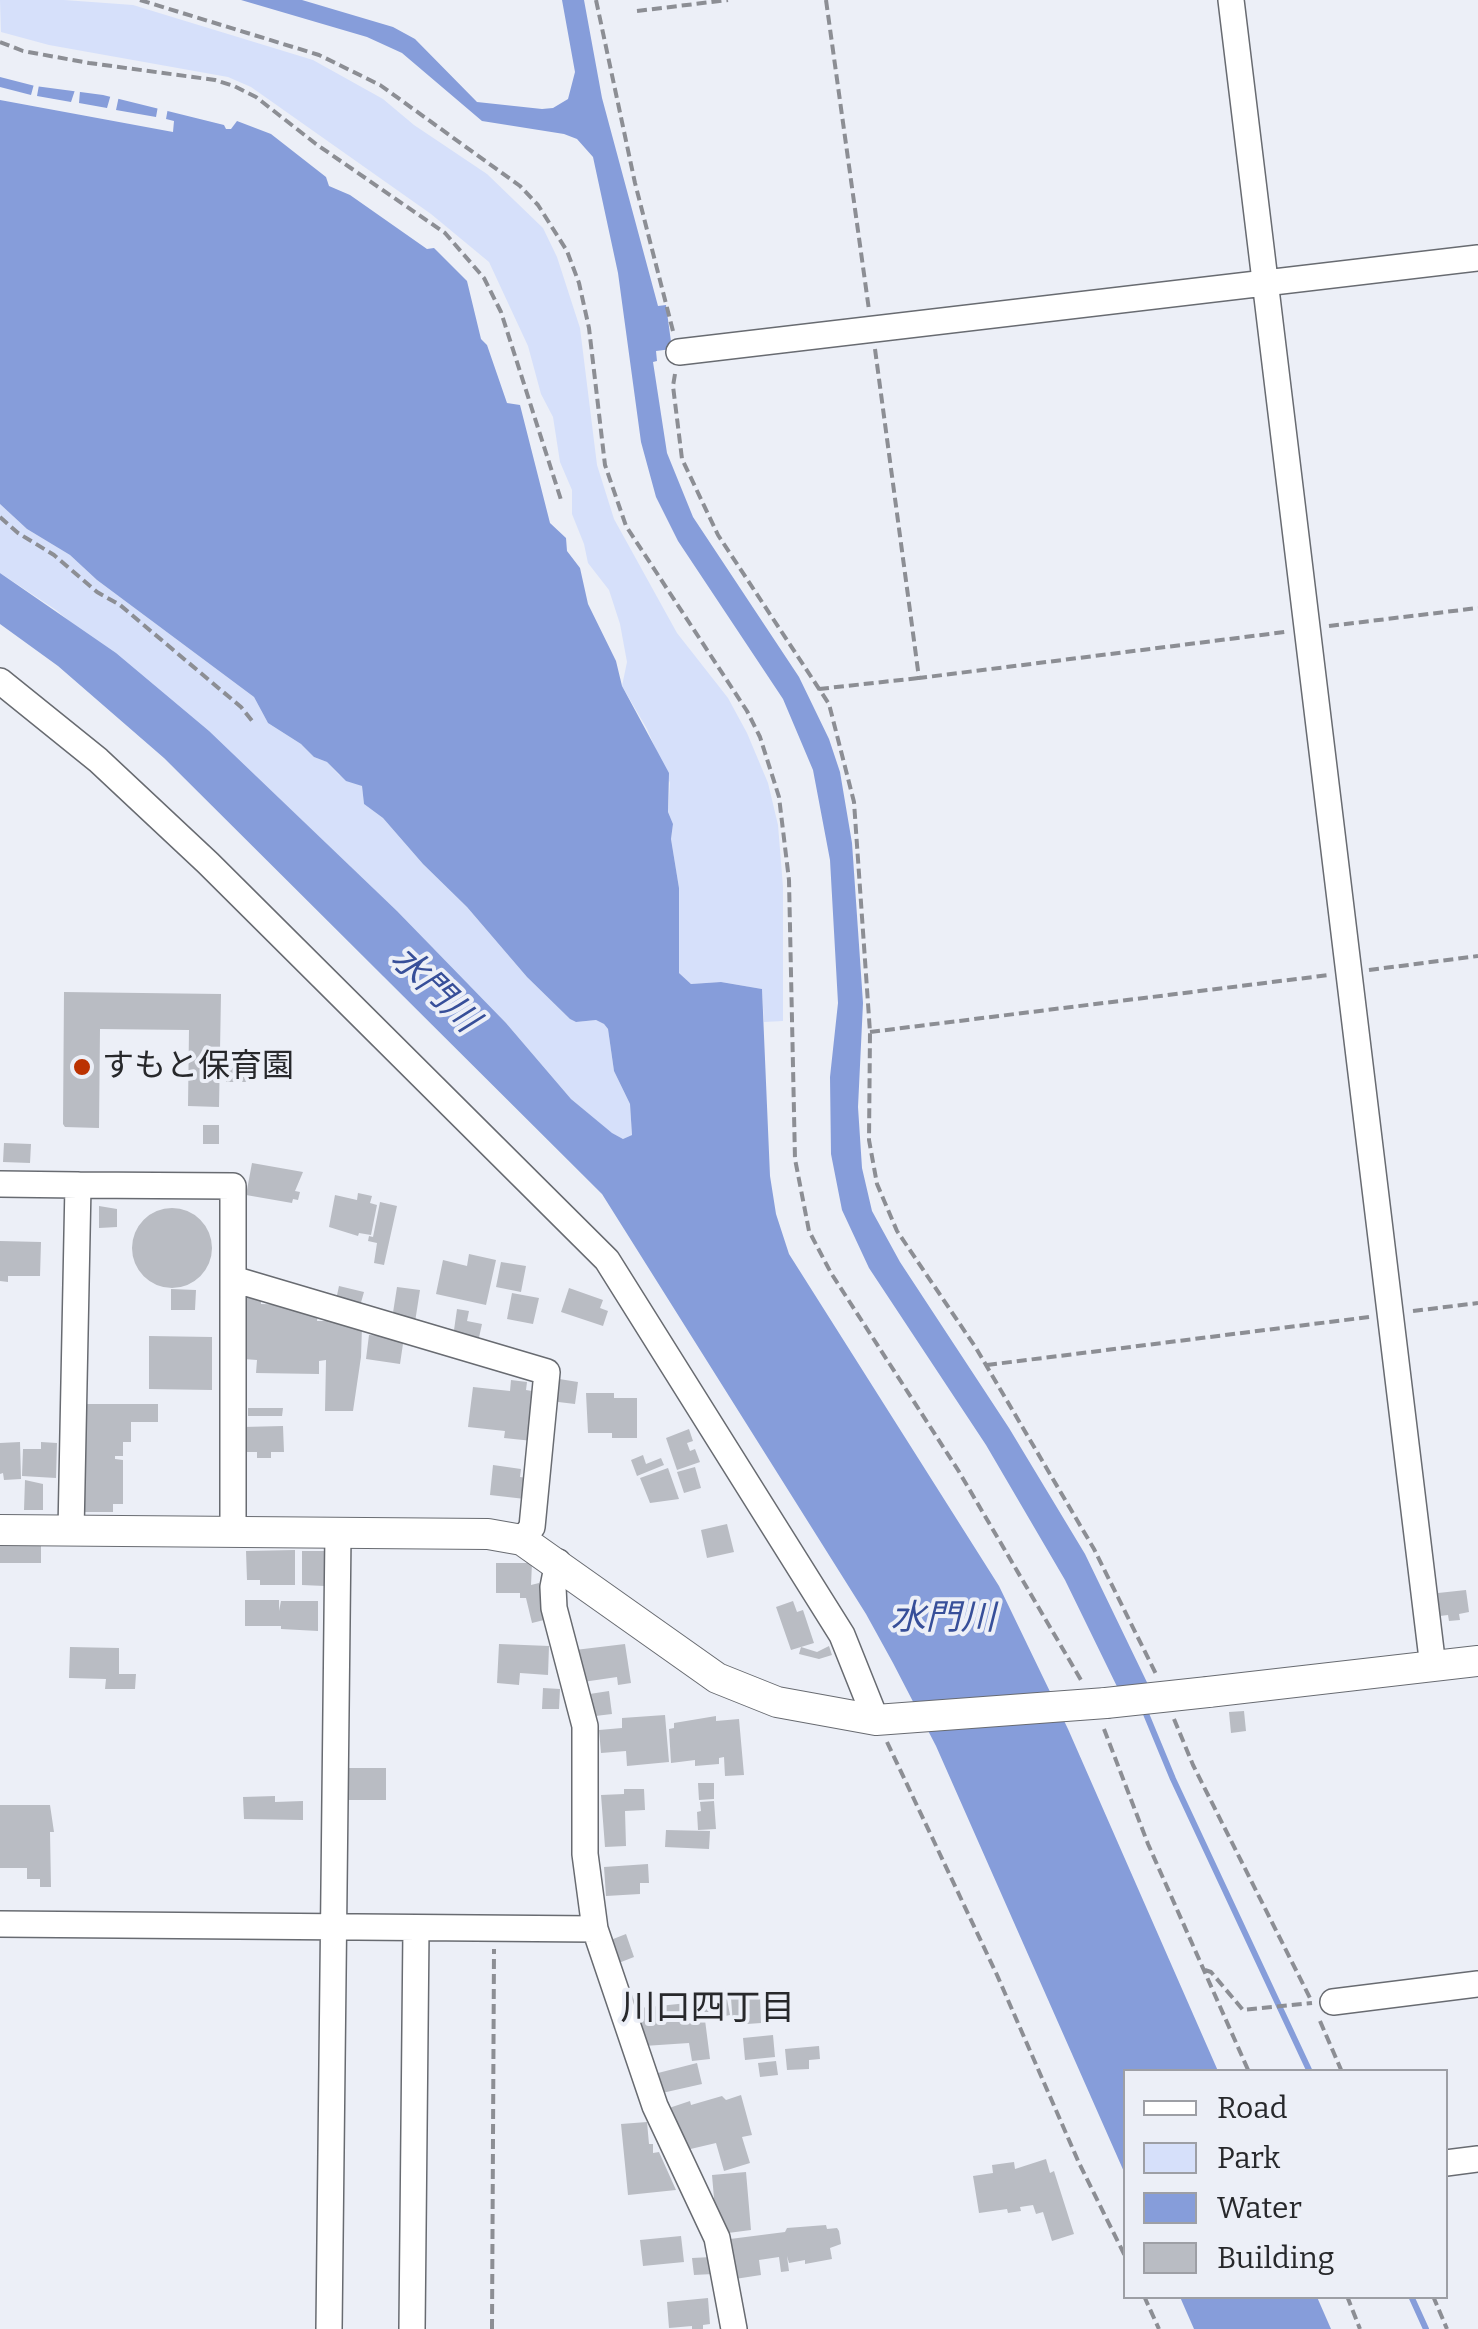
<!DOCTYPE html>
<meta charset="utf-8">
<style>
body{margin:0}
#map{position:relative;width:1478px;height:2329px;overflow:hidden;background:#eceff7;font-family:Bitter,serif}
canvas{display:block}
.legend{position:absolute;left:1123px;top:2069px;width:325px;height:230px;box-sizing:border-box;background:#eceff7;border:2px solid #9d9fa5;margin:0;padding:12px 18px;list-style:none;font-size:30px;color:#27282b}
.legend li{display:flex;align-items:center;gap:20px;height:50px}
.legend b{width:50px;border:2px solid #9d9fa5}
</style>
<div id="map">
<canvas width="1478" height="2329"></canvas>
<ul class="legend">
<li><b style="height:12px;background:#fff"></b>Road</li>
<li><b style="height:28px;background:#d6e0fa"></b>Park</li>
<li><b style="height:28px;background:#869dda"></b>Water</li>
<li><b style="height:28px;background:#b9bcc3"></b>Building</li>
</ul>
</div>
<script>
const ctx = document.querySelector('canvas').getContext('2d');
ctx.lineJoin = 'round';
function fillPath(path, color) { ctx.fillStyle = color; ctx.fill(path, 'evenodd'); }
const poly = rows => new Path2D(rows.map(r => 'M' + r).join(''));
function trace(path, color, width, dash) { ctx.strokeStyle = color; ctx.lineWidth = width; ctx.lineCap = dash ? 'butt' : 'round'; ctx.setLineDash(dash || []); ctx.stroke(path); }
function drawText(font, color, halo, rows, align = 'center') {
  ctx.font = font + ' Bitter,"Noto Sans JP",serif'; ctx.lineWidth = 8; ctx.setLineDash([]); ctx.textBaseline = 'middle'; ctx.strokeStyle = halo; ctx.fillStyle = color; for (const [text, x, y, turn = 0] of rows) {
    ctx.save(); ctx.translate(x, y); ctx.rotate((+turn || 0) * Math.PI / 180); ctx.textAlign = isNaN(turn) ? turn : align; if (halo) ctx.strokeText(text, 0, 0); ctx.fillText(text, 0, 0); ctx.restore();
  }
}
fillPath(poly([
 [0,0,64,0,133,5,313,60,383,99,414,125,487,174,543,228,557,257,580,328,597,465,614,519,677,633,728,698,747,733,768,783,778,825,783,887,783,1021,764,1022,762,989,721,982,691,984,679,973,679,888,671,839,673,824,668,812,670,783,647,729,622,686,627,662,620,624,609,590,588,563,584,544,572,514,572,490,560,462,553,417,541,394,528,346,489,262,431,214,251,87,228,77,49,45,1,32],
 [0,504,27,529,70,555,97,580,254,697,268,723,301,744,314,757,327,762,339,775,362,786,364,804,383,818,423,864,467,907,527,977,570,1019,576,1022,596,1020,604,1024,608,1029,614,1071,630,1104,632,1135,623,1139,611,1133,571,1099,506,1023,397,911,271,791,56,610,0,573]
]), '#d6e0fa');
fillPath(poly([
 [241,0,302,0,393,27,415,39,477,102,542,109,553,108,568,99,575,72,562,0,584,0,602,98,658,306,666,305,672,349,656,351,657,361,653,362,667,453,693,517,799,677,829,739,840,772,852,843,863,1003,858,1107,862,1168,872,1211,900,1262,1009,1428,1085,1554,1156,1701,1126,1705,1065,1580,986,1445,869,1268,842,1210,831,1154,830,1077,838,1003,830,860,813,770,783,699,678,541,656,497,641,442,618,273,593,157,577,139,564,134,482,121,402,53,367,37],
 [0,77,35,86,103,95,224,125,226,129,231,129,237,121,271,134,326,177,329,186,350,195,427,249,434,248,467,281,481,339,487,345,507,403,520,405,550,523,566,538,567,551,580,568,588,604,616,661,622,686,669,773,668,812,673,824,671,839,679,888,679,973,691,984,721,982,762,989,770,1176,776,1214,789,1254,999,1586,1068,1729,1218,2071,1126,2072,1125,2174,936,1746,893,1663,866,1614,602,1194,164,758,58,666,0,624,0,573,116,653,209,731,397,911,506,1023,571,1099,612,1133,623,1139,632,1135,630,1104,614,1071,608,1029,604,1024,596,1020,576,1022,570,1019,527,977,467,907,423,864,383,818,364,804,362,786,346,781,327,762,314,757,301,744,268,723,254,697,97,580,70,555,27,529,0,504],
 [1180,2297,1317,2297,1331,2329,1194,2329]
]), '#869dda');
fillPath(poly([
 [34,84,39,85,37,96,71,102,75,90,80,91,79,103,107,108,111,94,119,96,116,110,156,117,158,106,168,108,166,119,174,121,173,132,0,100,0,87,31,95]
]), '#eceff7');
trace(poly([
 [1144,1709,1173,1779,1310,2072],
 [1411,2296,1426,2329]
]), '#869dda', 6);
fillPath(poly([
 [64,992,221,994,219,1107,188,1106,189,1030,100,1029,99,1128,65,1127,63,1124],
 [226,1068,251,1068,252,1082,226,1082],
 [203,1125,219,1125,219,1144,203,1144],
 [4,1143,31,1144,30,1163,3,1162],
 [252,1163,303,1172,295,1191,300,1192,298,1200,293,1199,292,1203,246,1195],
 [358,1193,372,1196,370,1203,377,1205,371,1235,359,1233,358,1236,329,1227,335,1195,357,1200],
 [380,1202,397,1206,384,1265,374,1263,377,1243,368,1241,369,1236,373,1237],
 [99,1206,117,1209,117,1227,99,1228],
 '132 1248a40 40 0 1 1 80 0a40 40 0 1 1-80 0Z',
 [0,1241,41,1242,40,1276,8,1276,8,1282,0,1281],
 [469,1254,496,1260,486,1305,436,1294,443,1260,467,1266],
 [501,1262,526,1266,521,1292,496,1287],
 [339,1286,364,1292,360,1306,336,1300],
 [397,1287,420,1290,415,1322,392,1319],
 [569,1288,603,1300,600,1308,608,1311,603,1326,561,1312],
 [171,1289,196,1290,195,1310,171,1310],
 [512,1293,539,1298,533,1324,507,1319],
 [244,1296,261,1297,261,1304,297,1305,318,1311,317,1321,348,1321,362,1326,361,1357,353,1411,325,1411,326,1360,319,1361,319,1374,256,1373,257,1360,244,1359],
 [457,1309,469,1311,467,1321,482,1324,478,1342,453,1337],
 [369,1335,404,1337,400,1364,366,1359],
 [149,1336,212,1337,212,1390,149,1389],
 [553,1378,578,1382,575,1404,550,1401],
 [511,1380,527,1382,526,1390,538,1392,533,1441,504,1438,505,1431,468,1427,473,1387,510,1391],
 [586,1393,614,1393,614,1398,637,1398,637,1438,612,1438,612,1433,588,1433],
 [85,1404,158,1404,158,1422,131,1422,131,1442,123,1442,123,1456,115,1456,115,1459,123,1460,123,1504,113,1504,113,1512,83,1512],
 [248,1408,283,1408,282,1416,248,1416],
 [283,1426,284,1452,271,1452,271,1458,257,1458,257,1452,244,1452,243,1427],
 [689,1429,693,1441,687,1443,690,1451,695,1449,700,1462,677,1470,666,1438],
 [20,1442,21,1479,4,1480,3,1473,0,1474,0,1443],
 [41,1442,57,1443,56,1478,22,1476,23,1449,41,1449],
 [643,1455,646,1464,661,1458,664,1465,637,1476,631,1460],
 [493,1465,521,1469,520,1477,528,1478,525,1499,490,1495],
 [695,1467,701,1488,684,1493,677,1472],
 [668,1468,679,1499,650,1503,640,1478],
 [25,1480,43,1484,43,1510,24,1510],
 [727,1524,734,1552,707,1558,701,1530],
 [0,1542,41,1542,41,1563,0,1563],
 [295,1550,295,1585,260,1585,260,1580,247,1580,246,1551],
 [302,1551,326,1551,325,1586,302,1585],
 [496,1563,532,1563,531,1585,539,1583,548,1619,532,1623,526,1598,520,1598,520,1593,496,1593],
 [1466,1590,1469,1612,1459,1614,1460,1620,1449,1621,1448,1615,1440,1616,1438,1593],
 [245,1600,279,1600,279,1611,281,1601,318,1601,318,1631,281,1629,281,1626,245,1626],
 [793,1601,797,1612,803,1610,814,1643,791,1650,776,1607],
 [499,1644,549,1646,548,1675,520,1673,519,1685,497,1683],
 [625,1644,631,1683,618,1685,617,1677,583,1682,575,1650],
 [829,1646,832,1655,819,1659,799,1654,801,1647,817,1652],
 [70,1647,119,1648,119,1674,136,1674,135,1689,105,1689,106,1679,69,1678],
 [543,1688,560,1689,559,1709,542,1709],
 [609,1691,612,1714,587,1717,583,1695],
 [1244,1711,1246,1731,1231,1733,1229,1712],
 [665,1715,669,1762,627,1766,626,1751,601,1753,599,1730,622,1728,622,1718],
 [716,1716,716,1721,739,1719,744,1775,725,1776,724,1757,719,1758,719,1764,695,1766,695,1760,671,1763,669,1729,674,1728,674,1723],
 [347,1768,386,1768,386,1800,347,1800],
 [698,1783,714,1783,714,1799,699,1800],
 [624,1789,644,1789,645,1810,625,1811,626,1846,605,1847,601,1795,624,1794],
 [275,1796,275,1802,303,1801,303,1820,244,1819,243,1797],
 [714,1801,716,1829,698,1830,697,1812,701,1811,700,1802],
 [0,1805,50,1805,54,1832,50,1832,51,1887,40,1887,40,1879,27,1879,27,1868,0,1868],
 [666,1830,710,1831,709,1849,665,1847],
 [648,1864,649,1883,640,1883,640,1894,606,1896,604,1867],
 [626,1934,634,1957,616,1964,608,1941],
 [760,1997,761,2023,733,2025,731,1998],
 [727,1999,730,2015,705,2020,710,2059,692,2061,689,2043,644,2046,639,2008],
 [773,2035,775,2057,745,2060,743,2038],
 [819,2046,820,2059,809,2060,809,2069,787,2070,785,2049],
 [776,2061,778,2075,760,2077,758,2063],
 [697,2063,702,2084,662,2093,658,2073],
 [741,2095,752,2135,742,2137,750,2163,724,2171,716,2143,682,2151,669,2108,690,2101,691,2105,722,2096,726,2100],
 [647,2122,649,2144,653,2144,653,2153,659,2152,676,2190,628,2195,621,2124],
 [1046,2159,1050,2173,1054,2171,1074,2234,1052,2241,1043,2212,1036,2214,1033,2205,1020,2207,1021,2211,1008,2213,1007,2209,979,2213,973,2176,993,2173,992,2165,1014,2162,1015,2169],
 [746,2172,751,2230,728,2233,715,2210,712,2175],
 [826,2225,827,2229,837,2228,839,2231,841,2244,830,2248,832,2259,805,2264,805,2260,789,2263,787,2256,789,2271,781,2272,779,2257,759,2260,761,2275,735,2279,730,2239,785,2232,787,2228],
 [681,2236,684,2262,643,2266,640,2240],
 [712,2257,713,2274,694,2275,692,2258],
 [708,2298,710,2324,703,2325,703,2329,692,2329,692,2326,669,2328,667,2302]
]), '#b9bcc3');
const minor = poly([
 [1231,0,1433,1667],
 [679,352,1478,258],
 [0,681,98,760,208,863,607,1260,842,1635,876,1720],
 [0,1184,78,1185],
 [233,1279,547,1372,532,1527,522,1540],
 [71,1531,78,1185,233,1186,233,1532],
 [558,1562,553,1587,554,1608,585,1726,585,1854,595,1929,655,2106,717,2238,734,2329],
 [0,1924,595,1929],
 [1333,2002,1478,1984],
 [1446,2163,1478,2159],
 [329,2329,338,1533],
 [412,2329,416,1929]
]);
const tertiary = poly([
 [0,1530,488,1534,522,1540,717,1678,777,1702,876,1720,1106,1703],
 [1208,1692,1478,1661]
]);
trace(minor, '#686b71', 28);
trace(tertiary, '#686b71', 32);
trace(poly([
 [140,0,319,55,380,85,520,186,538,205,567,251,579,283,589,328,605,465,626,526,747,711,760,737,779,797,789,880,795,1159,809,1231,831,1273,958,1470,1081,1680],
 [596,0,635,183,673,331],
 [826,0,869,310],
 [637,11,728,0],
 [0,42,23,51,89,63,215,80,234,86,256,97,316,144,445,233,484,278,501,312,562,503],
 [875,349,919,678,1285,632],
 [675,374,673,386,682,459,718,535,829,704,854,802,870,1032,869,1140,877,1184,897,1231,976,1348,1094,1549,1156,1674],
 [0,517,18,533,54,555,97,592,120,605,241,707,253,722],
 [1329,626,1478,608],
 [819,689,919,678],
 [1369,970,1478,956],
 [870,1032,1329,975],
 [1413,1311,1478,1303],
 [987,1365,1369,1317],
 [1174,1719,1193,1765,1310,1998],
 [1104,1729,1148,1844,1249,2072],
 [887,1742,997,1975,1079,2163,1126,2258],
 [1205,1970,1211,1972,1243,2010,1312,2003],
 [1320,2021,1342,2072],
 [1144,2296,1159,2329],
 [1347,2296,1360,2329],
 [1433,2296,1447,2329],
 [492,2329,494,1949]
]), '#8c8e94', 4, [10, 5]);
trace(minor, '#fff', 25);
trace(tertiary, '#fff', 30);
const tertiaryBridge = poly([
 [1106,1703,1208,1692]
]);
trace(tertiaryBridge, '#686b71', 32, []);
trace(tertiaryBridge, '#fff', 30);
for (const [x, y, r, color] of [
 [82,1067,10,"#bb3201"]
]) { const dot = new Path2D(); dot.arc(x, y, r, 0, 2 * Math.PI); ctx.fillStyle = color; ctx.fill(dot); trace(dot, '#eceff7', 4); }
drawText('32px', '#27282b', '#eceff7', [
 ["すもと保育園",102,1067]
], 'left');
drawText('italic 35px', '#374f99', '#eceff7', [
 ["水門川",434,990,44],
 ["水門川",943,1619]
]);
drawText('35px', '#27282b', '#eceff7', [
 ["川口四丁目",708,2009]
]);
</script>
